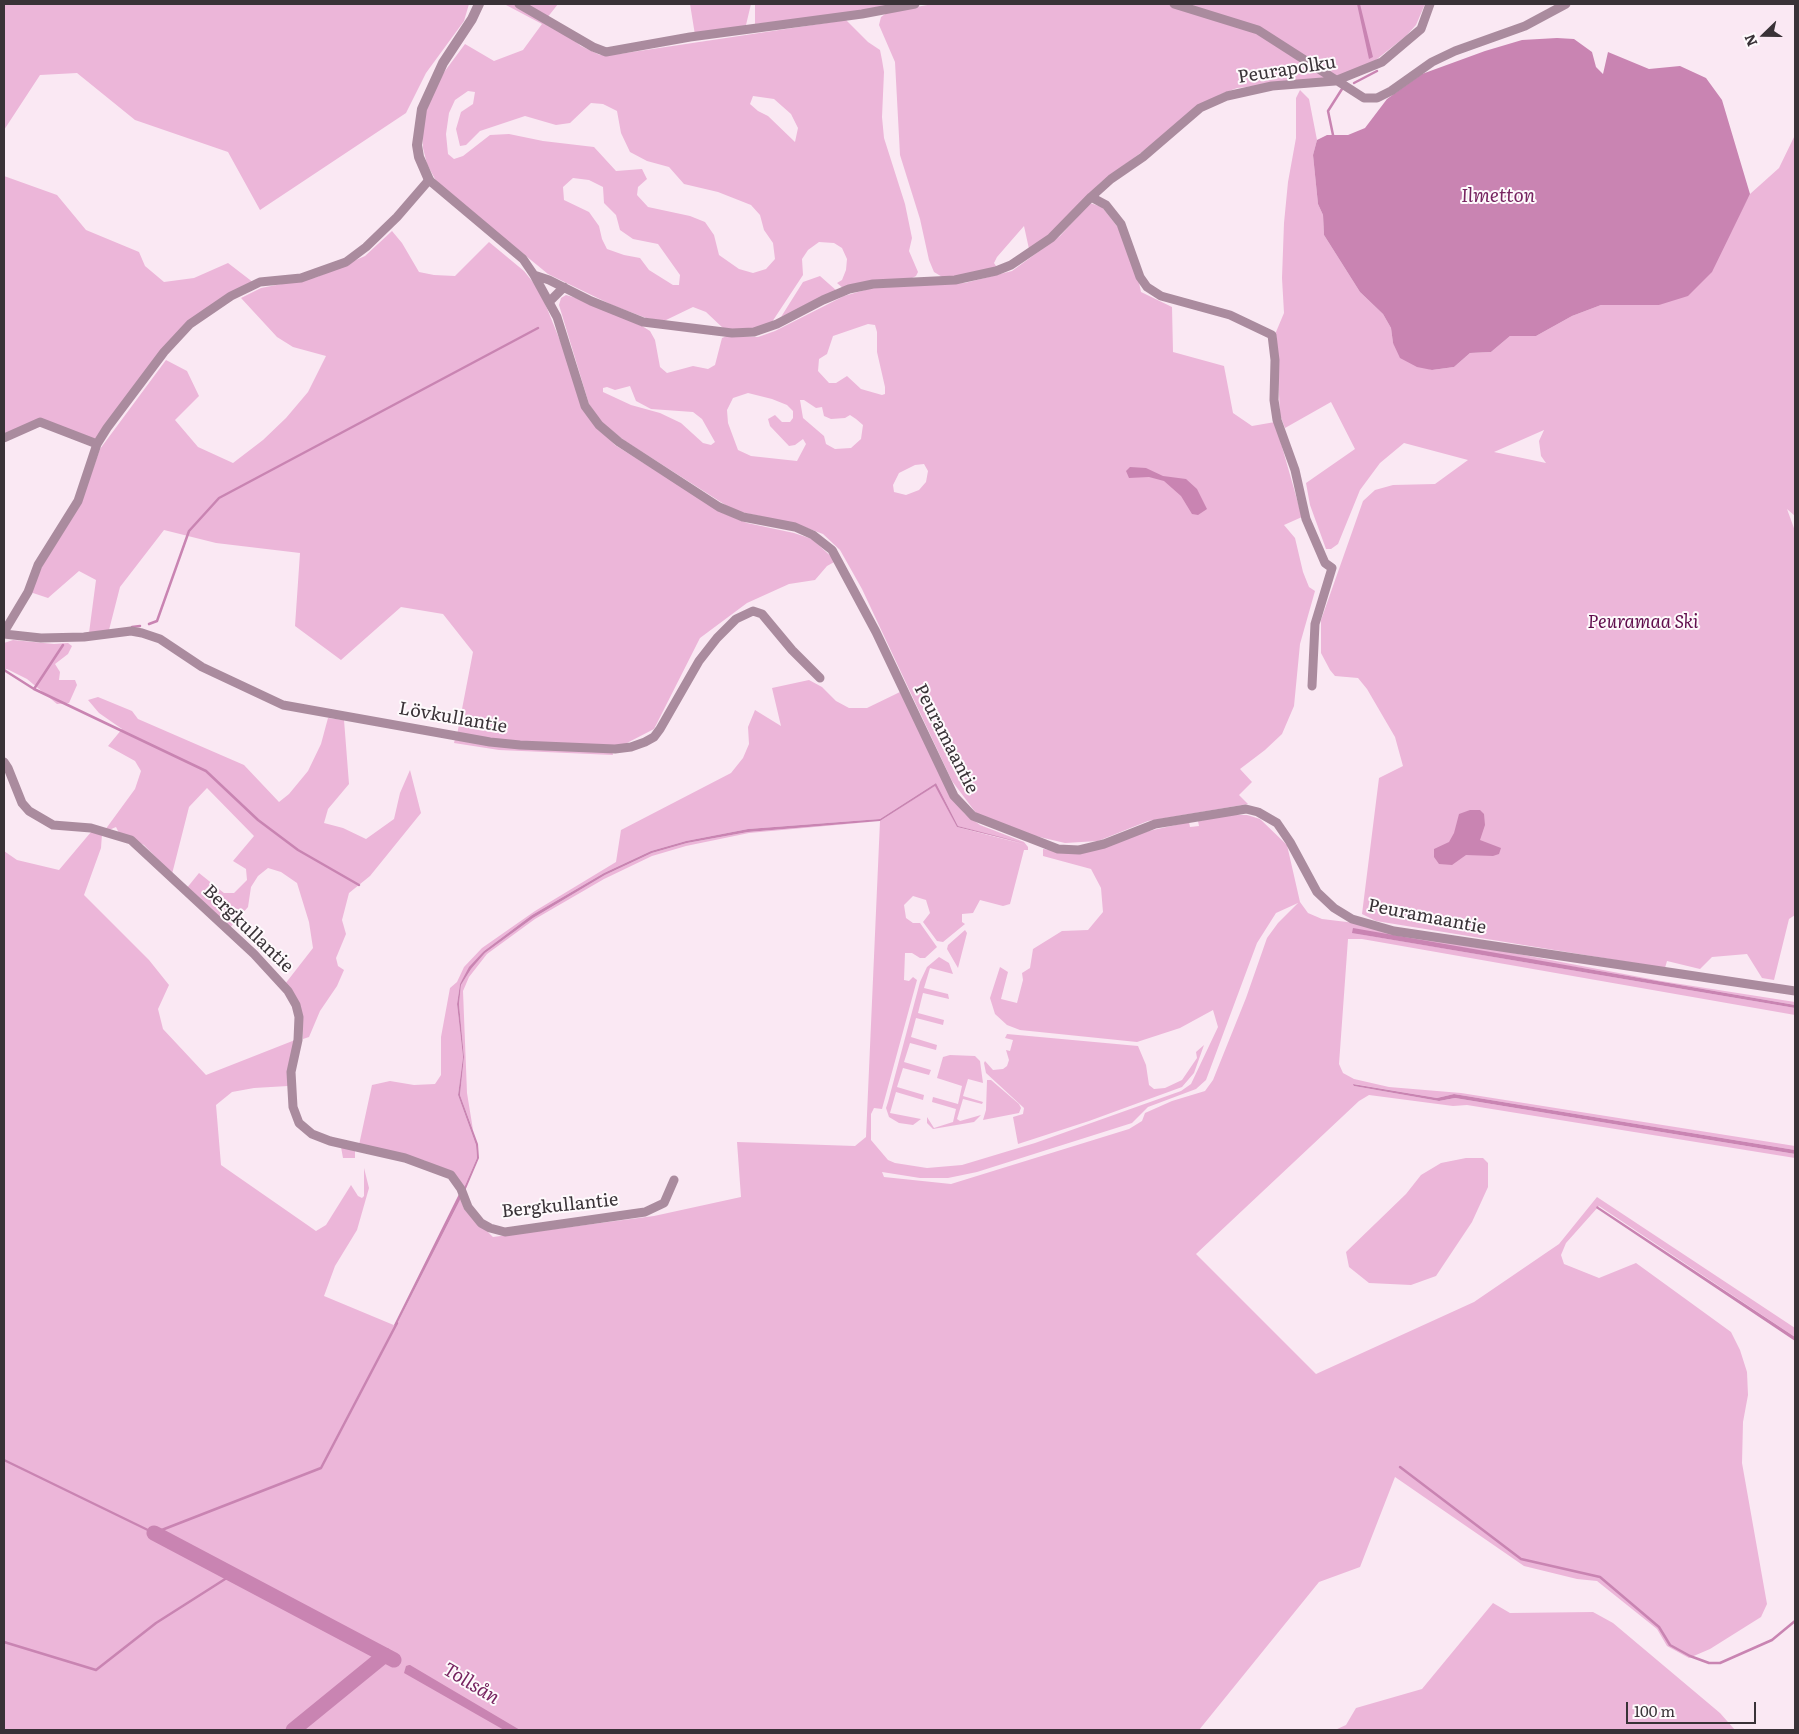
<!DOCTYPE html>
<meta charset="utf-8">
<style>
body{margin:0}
#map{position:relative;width:1799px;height:1734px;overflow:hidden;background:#fae8f3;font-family:Literata,serif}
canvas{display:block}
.frame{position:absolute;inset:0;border:5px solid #393237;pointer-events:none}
.north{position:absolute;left:1739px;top:10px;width:50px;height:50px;-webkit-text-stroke:4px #fefafc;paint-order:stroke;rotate:248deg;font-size:14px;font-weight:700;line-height:20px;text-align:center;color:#393237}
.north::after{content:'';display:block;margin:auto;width:18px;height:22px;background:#393237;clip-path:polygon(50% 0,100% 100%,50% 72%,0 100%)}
.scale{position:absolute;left:1626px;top:1702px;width:130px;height:22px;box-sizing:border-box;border:2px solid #393237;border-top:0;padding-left:6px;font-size:15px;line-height:18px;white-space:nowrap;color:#393237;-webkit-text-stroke:4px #fefafc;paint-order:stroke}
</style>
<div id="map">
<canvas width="1799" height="1734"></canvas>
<div class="frame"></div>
<div class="north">N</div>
<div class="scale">100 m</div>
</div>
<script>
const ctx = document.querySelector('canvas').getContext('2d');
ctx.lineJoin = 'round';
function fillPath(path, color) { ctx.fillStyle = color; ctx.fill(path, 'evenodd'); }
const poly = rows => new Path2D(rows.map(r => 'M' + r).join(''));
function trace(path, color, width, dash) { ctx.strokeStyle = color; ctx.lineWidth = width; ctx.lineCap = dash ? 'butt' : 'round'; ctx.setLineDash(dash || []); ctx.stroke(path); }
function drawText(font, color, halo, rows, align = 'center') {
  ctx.font = font + ' Literata,serif'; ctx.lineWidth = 4; ctx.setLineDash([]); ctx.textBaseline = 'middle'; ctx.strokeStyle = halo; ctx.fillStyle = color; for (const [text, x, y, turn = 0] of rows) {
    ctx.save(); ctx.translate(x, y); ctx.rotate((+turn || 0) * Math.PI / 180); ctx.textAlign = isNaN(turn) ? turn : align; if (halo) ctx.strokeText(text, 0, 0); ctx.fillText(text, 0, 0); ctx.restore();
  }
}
fillPath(poly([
 [4,4,469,4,464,21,426,73,406,113,260,210,228,152,135,120,77,73,40,75,4,130],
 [508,4,513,4,554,25,581,46,600,55,619,54,846,20,868,42,880,50,882,60,884,72,882,117,884,138,905,204,912,238,909,251,918,272,916,276,910,279,844,289,837,283,842,280,846,270,847,259,842,248,834,243,819,242,808,250,802,259,803,275,772,322,752,329,724,329,706,312,693,307,664,321,646,318,612,305,548,274,443,188,435,179,427,164,423,148,422,130,426,110,442,75,465,44,494,61,523,50,542,24,506,5],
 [468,91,475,92,473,104,461,112,456,129,460,146,466,145,480,131,525,116,556,125,570,123,591,103,603,104,617,111,621,133,630,152,647,161,669,167,684,184,718,192,751,205,760,215,764,230,773,243,775,259,766,269,753,273,739,269,719,255,714,235,705,222,690,216,648,207,637,195,638,187,647,179,642,169,616,171,594,147,543,141,509,134,490,135,463,156,454,159,448,154,446,134,449,113,455,100],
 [753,96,774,99,791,114,798,128,795,142,768,116,758,111,750,104],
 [573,178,589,180,603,187,604,203,616,215,620,230,633,239,658,244,680,275,679,285,673,285,649,270,640,258,624,255,607,249,602,239,599,226,589,212,564,200,563,187],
 [522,4,558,4,547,18],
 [690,4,751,4,746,25,738,29,695,35],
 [755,4,904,4,863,12,755,24],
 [933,4,1425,4,1416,25,1406,36,1367,67,1339,77,1237,88,1219,95,1100,183,1057,229,1029,249,1024,226,997,257,994,263,998,269,944,278,934,272,929,260,920,219,900,155,895,62,879,25,881,17,888,12],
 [1300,90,1309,99,1317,140,1313,155,1318,204,1323,215,1324,235,1360,292,1383,314,1391,328,1393,343,1412,363,1432,370,1454,367,1470,353,1491,352,1510,336,1536,336,1572,316,1601,305,1659,305,1732,228,1750,194,1779,168,1795,135,1795,516,1787,509,1795,531,1795,915,1789,919,1774,980,1762,978,1747,954,1712,957,1700,969,1667,961,1665,968,1376,921,1362,914,1379,778,1403,766,1395,737,1367,689,1358,678,1335,676,1330,670,1321,653,1321,620,1363,501,1375,490,1393,485,1435,484,1468,460,1404,443,1380,463,1360,490,1338,544,1331,549,1326,549,1310,505,1306,483,1355,449,1331,402,1285,428,1280,415,1276,332,1284,313,1282,278,1284,223,1288,182,1296,138,1296,98],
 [1544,430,1539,441,1541,456,1546,463,1494,452],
 [4,176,57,195,86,230,139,252,145,266,164,282,194,278,228,263,254,283,201,312,96,440,40,419,4,435],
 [1090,203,1102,207,1120,230,1137,273,1141,292,1172,307,1173,352,1224,366,1233,413,1252,426,1275,422,1302,517,1284,525,1295,538,1303,572,1309,587,1315,591,1300,644,1294,706,1282,734,1265,750,1240,769,1252,782,1239,795,1248,804,1148,821,1098,841,1065,843,1014,831,976,813,952,781,862,589,840,550,823,534,796,524,741,512,727,506,625,441,601,422,589,404,559,305,561,298,566,295,576,298,642,326,650,331,655,340,660,367,667,373,693,366,708,369,715,365,722,338,727,336,758,337,775,331,844,296,872,288,965,283,1012,271,1060,236],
 [868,324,875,325,877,332,877,352,885,387,885,394,882,395,861,389,847,376,836,383,829,383,818,371,819,359,827,354,833,336],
 [630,386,636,401,651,409,693,412,702,419,715,442,711,445,703,443,681,423,660,413,631,405,603,392,603,388,607,387,615,390],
 [748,393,772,399,787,405,793,411,793,418,790,422,782,422,775,415,768,419,770,426,789,446,795,445,803,439,806,444,797,461,751,456,738,450,728,423,727,410,733,398],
 [800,400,804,400,816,408,822,407,824,416,831,419,845,418,850,415,856,419,863,425,861,439,851,448,835,449,826,444,824,436,803,418],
 [924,464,928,471,926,482,919,490,906,495,894,492,893,485,899,473,915,465],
 [392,231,402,243,419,272,434,275,455,276,489,242,524,271,540,291,592,420,615,445,723,513,747,523,794,533,812,539,836,561,827,566,815,580,789,584,747,603,700,638,654,729,625,744,612,746,506,742,457,735,473,652,443,614,401,607,341,660,295,626,300,553,216,543,164,530,120,587,109,630,89,633,96,580,79,571,48,598,30,592,45,560,81,502,100,449,166,360,187,371,199,396,175,420,198,447,233,463,263,440,286,418,308,392,326,356,293,347,277,337,241,298,261,288,317,277,365,256],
 [820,276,837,291,781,317,803,282],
 [13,640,54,644,68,643,72,646,68,654,55,664,60,672,59,680,75,680,77,685,69,703,57,704,27,679,7,669,4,670,4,643],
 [809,680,822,687,836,701,849,708,867,708,900,692,955,802,965,814,980,825,1024,842,1028,847,1028,850,1024,850,1010,904,1003,906,980,900,973,913,962,914,962,922,965,924,943,942,937,941,923,922,930,913,926,900,913,896,904,905,906,918,913,923,920,923,937,947,925,958,920,958,912,953,905,953,904,980,909,981,913,977,917,980,882,1109,874,1108,871,1114,871,1140,888,1160,895,1163,927,1168,962,1165,1035,1143,1181,1091,1191,1084,1218,1027,1213,1010,1180,1028,1137,1042,1020,1030,1007,1025,995,1014,990,998,1000,967,1008,972,1001,999,1017,1003,1023,980,1022,973,1030,968,1033,949,1062,931,1088,930,1103,912,1101,888,1091,869,1043,856,1043,849,1059,851,1189,822,1190,827,1199,826,1198,821,1231,815,1247,815,1260,819,1287,845,1300,902,1308,913,1322,919,1355,923,1661,981,1795,1002,1795,1005,1588,969,1353,933,1795,1008,1795,1015,1362,939,1348,939,1339,1064,1343,1073,1354,1079,1389,1087,1461,1093,1795,1146,1795,1150,1454,1094,1437,1098,1354,1084,1354,1086,1439,1101,1455,1098,1795,1154,1795,1158,1467,1105,1453,1106,1369,1095,1359,1101,1196,1254,1316,1374,1474,1302,1559,1244,1597,1197,1795,1328,1795,1337,1599,1206,1566,1243,1561,1255,1564,1264,1599,1278,1636,1263,1731,1332,1740,1350,1747,1372,1748,1395,1743,1422,1742,1463,1767,1604,1761,1617,1710,1649,1689,1658,1667,1646,1657,1629,1597,1581,1577,1579,1524,1566,1395,1477,1360,1567,1319,1582,1199,1730,4,1730,4,851,17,860,59,870,91,832,102,834,101,848,84,895,149,960,169,985,158,1009,163,1029,206,1075,295,1040,288,1086,254,1088,232,1092,216,1105,221,1165,316,1231,326,1225,351,1185,358,1196,362,1198,364,1196,364,1168,369,1188,357,1230,335,1266,324,1296,396,1326,461,1198,464,1209,493,1237,654,1216,741,1197,737,1142,855,1146,866,1137,880,821,749,833,686,846,652,856,604,879,535,919,487,954,469,977,463,991,467,1093,473,1130,460,1095,464,1057,459,1004,461,985,471,969,485,953,533,918,605,875,652,853,687,843,748,832,880,821,936,785,957,827,1023,844,958,826,936,783,880,819,748,829,686,841,651,851,604,873,532,915,484,951,460,984,457,1004,463,1057,458,1095,476,1145,477,1158,464,1188,426,1161,359,1145,372,1085,390,1081,414,1085,435,1084,441,1075,441,1037,450,988,457,982,464,967,482,948,535,911,616,862,621,830,731,773,743,758,749,744,748,727,755,710,781,726,772,688],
 [1298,903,1278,923,1267,938,1246,998,1213,1080,1205,1091,1172,1101,1145,1113,1142,1121,1129,1129,951,1184,884,1177,882,1172,920,1178,948,1178,977,1172,1132,1123,1148,1107,1196,1089,1206,1080,1257,943,1276,913],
 [98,697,132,711,138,719,244,765,279,802,289,794,308,771,321,744,328,718,344,720,349,784,328,809,324,823,343,828,366,839,394,819,400,793,410,770,421,813,370,876,349,893,342,920,346,934,336,958,338,966,344,970,337,986,320,1011,309,1037,303,1039,302,1019,285,984,313,948,309,922,297,883,281,872,268,868,258,876,251,887,248,907,229,929,186,889,199,873,224,893,234,893,247,880,246,869,233,861,254,836,207,788,189,807,172,874,144,845,119,833,116,827,109,830,105,830,135,789,141,771,135,761,108,746,122,729,99,713,88,700],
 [455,739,612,751,613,755,499,750,454,743],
 [965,930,967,933,958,968,947,949,948,945],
 [939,957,949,963,953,974,930,968,924,988,948,994,949,999,923,993,918,1013,944,1020,943,1025,916,1018,911,1037,937,1045,936,1050,910,1043,904,1062,931,1070,929,1075,903,1068,897,1087,924,1095,923,1100,896,1092,890,1113,921,1119,913,1125,899,1123,889,1117,886,1108,888,1102,920,982,927,967],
 [1007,1034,1138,1046,1146,1065,1149,1085,1154,1089,1165,1088,1182,1080,1197,1058,1196,1052,1204,1045,1194,1073,1182,1087,1089,1121,1018,1144,1013,1117,1023,1114,1024,1108,986,1073,984,1063,985,1061,993,1070,1003,1069,1007,1066,1009,1060,1006,1050,1010,1051,1013,1040,1005,1038],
 [950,1055,975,1056,980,1061,983,1083,968,1079,963,1096,983,1102,982,1104,963,1099,957,1119,960,1121,981,1115,974,1122,933,1129,927,1123,927,1117,934,1128,953,1122,956,1109,932,1102,933,1097,958,1104,962,1086,937,1078,943,1057],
 [987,1080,991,1080,1019,1104,1021,1108,1019,1113,983,1120,986,1110],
 [341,1147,355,1147,355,1158,343,1158],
 [1466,1158,1483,1158,1488,1163,1488,1187,1472,1222,1436,1276,1411,1285,1369,1283,1349,1267,1346,1252,1406,1194,1421,1175,1441,1163],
 [1493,1603,1510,1613,1593,1612,1613,1623,1720,1713,1735,1730,1335,1730,1346,1725,1356,1708,1422,1689]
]), '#ecb6d9');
fillPath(poly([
 [1357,4,1360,4,1373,57,1369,59],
 [1557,38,1574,39,1592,52,1596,67,1603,74,1608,52,1649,69,1680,66,1706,78,1722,100,1750,194,1712,272,1688,296,1659,305,1601,305,1572,316,1536,336,1510,336,1491,352,1470,353,1454,367,1432,370,1417,367,1400,358,1393,343,1391,328,1383,314,1360,292,1324,235,1323,215,1318,204,1313,155,1317,140,1327,135,1348,135,1365,128,1387,99,1422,74,1485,51,1522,40],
 [1130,467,1146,468,1163,476,1186,479,1197,489,1207,509,1198,515,1192,514,1181,496,1164,481,1149,477,1129,478,1126,471],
 [936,783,958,826,1023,843,957,827,935,786,880,821,748,832,687,843,652,853,605,875,533,918,485,953,471,969,461,985,459,1004,464,1057,460,1095,478,1144,479,1158,465,1191,464,1188,477,1158,476,1145,458,1095,463,1057,457,1004,460,984,469,967,484,951,532,915,604,873,651,851,686,841,748,829,880,819],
 [1470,810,1480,810,1484,814,1485,825,1480,840,1501,848,1499,854,1493,856,1466,855,1452,865,1439,864,1434,857,1434,849,1449,842,1454,833,1459,814],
 [1353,928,1795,1005,1795,1008,1352,933],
 [1353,1084,1437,1098,1454,1094,1795,1150,1795,1154,1455,1098,1439,1101,1354,1086],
 [459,1194,461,1198,396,1326,394,1325],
 [1597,1206,1795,1337,1795,1341,1596,1208],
 [409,1665,410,1665,520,1730,504,1730,404,1673,406,1666]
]), '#c984b2');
trace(poly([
 [1354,83,1377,71],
 [1333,135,1328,111,1342,89],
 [149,624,157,621,189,531,219,498,538,328],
 [132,627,140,626],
 [4,670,34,689,63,645],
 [34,689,206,771,258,820,298,850,359,885],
 [4,1460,154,1533,321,1468,397,1323],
 [1400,1467,1521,1559,1600,1577,1659,1627,1670,1645,1690,1656,1709,1663,1720,1663,1772,1640,1795,1621],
 [4,1642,96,1670,156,1623,233,1574]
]), '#c984b2', 2.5);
trace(poly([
 [154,1533,394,1660],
 [293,1730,385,1655]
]), '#c984b2', 15);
trace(poly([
 [519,4,593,47,606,52,690,37,862,14,915,4],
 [1174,4,1258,30,1364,98,1377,98,1391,91,1432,62,1455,51,1525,26,1566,4],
 [1091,197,1111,179,1143,157,1200,108,1227,96,1272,86,1335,81,1382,62,1421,29,1430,4],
 [534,275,549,280,591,301,643,322,732,333,754,332,777,324,823,300,849,289,873,284,955,280,996,271,1011,265,1051,238,1091,197,1106,205,1121,224,1140,277,1147,287,1161,296,1230,315,1272,335,1275,360,1274,400,1277,420,1295,470,1306,519,1325,563,1332,568,1315,624,1312,686],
 [550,301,564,287],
 [4,438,40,422,97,444],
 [4,632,28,592,38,565,78,501,97,444,107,428,164,352,190,324,231,296,260,282,301,278,346,262,366,247,397,217,429,180,523,259,534,275,557,317,585,406,599,425,619,442,719,507,743,517,795,527,813,535,832,550,876,632,954,796,973,816,1058,849,1079,850,1104,844,1155,824,1246,809,1258,812,1277,823,1290,842,1317,892,1334,908,1352,919,1394,931,1795,991],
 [4,634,41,638,84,637,131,631,142,633,160,639,202,667,283,705,490,742,520,745,615,749,631,747,645,742,654,737,660,729,699,661,717,638,736,619,753,611,762,614,792,650,820,678],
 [4,762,8,768,22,803,29,811,53,825,91,828,131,840,254,954,288,991,296,1005,299,1017,298,1040,291,1072,293,1107,299,1123,312,1134,330,1141,405,1158,451,1175,461,1189,468,1207,481,1223,490,1228,505,1232,645,1212,664,1203,674,1180]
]), '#aa8b9e', 9);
trace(poly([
 [429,180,419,157,417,145,422,109,443,63,472,19,479,4]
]), '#aa8b9e', 10);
drawText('18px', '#393237', '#fefafc', [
 ["Peurapolku",1287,70,-9],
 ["Lövkullantie",453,718,10],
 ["Peuramaantie",946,739,63],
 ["Peuramaantie",1427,917,11],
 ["Bergkullantie",248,929,44],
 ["Bergkullantie",560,1206,-6]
]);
drawText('italic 18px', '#610e4d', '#fefafc', [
 ["Peuramaa Ski",1643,623]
]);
drawText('italic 19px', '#772561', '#fefafc', [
 ["Ilmetton",1498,196],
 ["Tollsån",471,1684,31]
]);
</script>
